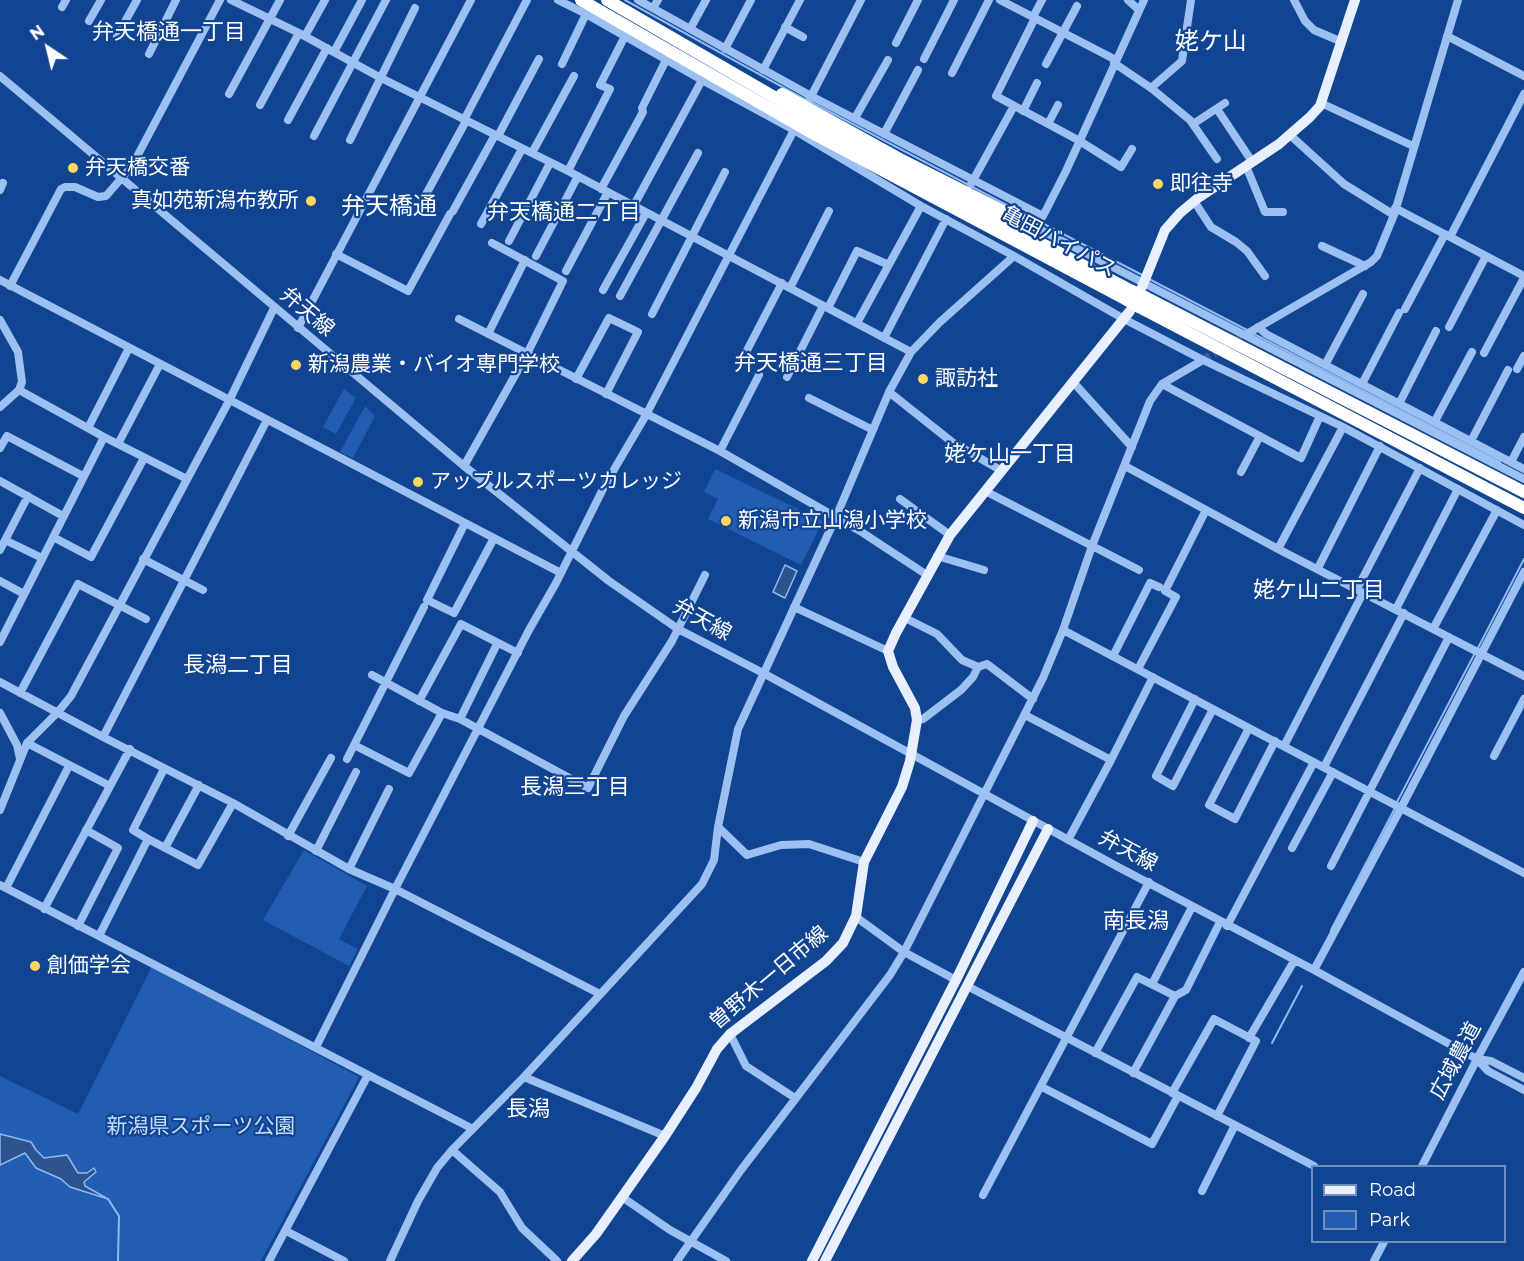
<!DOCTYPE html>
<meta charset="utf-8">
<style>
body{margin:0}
#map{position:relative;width:1524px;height:1261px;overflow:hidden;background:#114491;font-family:Montserrat,sans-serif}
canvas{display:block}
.legend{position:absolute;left:1311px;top:1165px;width:195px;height:78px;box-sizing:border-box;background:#114491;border:2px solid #708fbd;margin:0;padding:8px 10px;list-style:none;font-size:18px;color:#fff}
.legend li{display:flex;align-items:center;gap:12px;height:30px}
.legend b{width:30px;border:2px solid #708fbd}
.north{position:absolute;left:18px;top:18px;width:60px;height:60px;-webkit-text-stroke:4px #114491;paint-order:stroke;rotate:325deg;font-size:16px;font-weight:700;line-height:24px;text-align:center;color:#fff}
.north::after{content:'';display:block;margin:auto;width:21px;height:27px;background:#fff;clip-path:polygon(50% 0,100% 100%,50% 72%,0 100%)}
</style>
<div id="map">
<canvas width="1524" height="1261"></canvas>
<ul class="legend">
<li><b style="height:8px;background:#e8f0ff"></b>Road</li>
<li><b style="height:16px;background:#235db1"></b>Park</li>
</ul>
<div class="north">N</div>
</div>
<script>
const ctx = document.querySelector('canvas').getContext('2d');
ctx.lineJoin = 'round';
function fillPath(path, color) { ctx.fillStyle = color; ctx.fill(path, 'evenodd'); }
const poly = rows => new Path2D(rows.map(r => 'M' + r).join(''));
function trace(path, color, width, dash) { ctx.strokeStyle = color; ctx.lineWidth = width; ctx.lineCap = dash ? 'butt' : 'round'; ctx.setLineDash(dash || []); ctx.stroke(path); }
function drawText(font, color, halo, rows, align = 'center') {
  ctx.font = font + ' Montserrat,"Noto Sans JP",sans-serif'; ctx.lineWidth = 4.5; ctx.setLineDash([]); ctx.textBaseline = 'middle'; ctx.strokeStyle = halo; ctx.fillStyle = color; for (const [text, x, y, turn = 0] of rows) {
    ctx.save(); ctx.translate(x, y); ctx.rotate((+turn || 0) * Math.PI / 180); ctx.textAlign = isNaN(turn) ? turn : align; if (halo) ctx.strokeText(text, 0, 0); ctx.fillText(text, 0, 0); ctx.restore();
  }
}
fillPath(poly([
 [344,389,356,398,336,434,323,427],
 [365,406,375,416,353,458,340,452],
 [715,469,823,521,801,565,708,519,718,499,704,492],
 [304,850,367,886,339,939,358,949,349,966,263,920],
 [152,966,359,1077,261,1261,0,1261,0,1076,78,1114]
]), '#235db1');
const water = poly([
 [785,565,797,571,785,598,773,592,785,565],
 [0,1134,31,1142,36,1150,44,1158,67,1155,78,1173,87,1173,94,1168,96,1172,84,1182,85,1186,108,1199,70,1187,61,1179,36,1168,25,1153,0,1165,0,1134]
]);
fillPath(water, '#2d528c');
trace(water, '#8ebaf6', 1.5);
trace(poly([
 [625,0,806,100],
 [811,102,1037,221],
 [1042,223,1144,276],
 [1149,279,1247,330],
 [1252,333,1500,462],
 [1478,648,1524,559],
 [1397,802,1475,653],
 [1331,930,1395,808],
 [1272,1043,1302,986],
 [108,1199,119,1216,118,1261]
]), '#8ebaf6', 2);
trace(poly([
 [1203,360,1245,335]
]), '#3560a2', 8, [8, 4]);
trace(poly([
 [231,0,299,33,381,78,568,171,911,352],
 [558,0,586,14,702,80,794,130,921,206,1014,256,1124,319,1203,360,1343,427,1524,525],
 [638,0,811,96,1043,216],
 [1000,0,1116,60],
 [1128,0,1139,10],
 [1144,0,1066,171,1043,216,1035,227,1524,479],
 [1294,0,1305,21,1314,30,1342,42],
 [62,7,66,0],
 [653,8,658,0],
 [1033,17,1042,0],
 [1035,18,996,96,1078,140,1121,167,1132,149],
 [89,21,101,0],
 [785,27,803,37],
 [690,29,706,0],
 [117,36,137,0],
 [305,36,325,0],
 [1447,36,1524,76],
 [896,43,918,0],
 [725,49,751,0],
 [334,52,362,0],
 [149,54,176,0],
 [924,59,954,0],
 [1114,63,1151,88,1190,120,1217,159],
 [562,64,586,14],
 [1046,64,1077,6],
 [763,70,800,0],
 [952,73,989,0],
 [0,76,464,466,609,581,678,629,763,673,1120,868,1314,970,1409,1022,1477,1059,1491,1061,1524,1078],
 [1151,88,1182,61,1191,0],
 [229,94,280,0],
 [1321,103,1413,146],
 [260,105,299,33],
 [806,106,861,0],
 [1217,109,1249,157],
 [1023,111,1037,83],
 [855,118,888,60],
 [288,120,327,48],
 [464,120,527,0],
 [1048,124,1058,105],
 [1193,124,1225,103],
 [884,134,918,70],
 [1290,135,1344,184,1394,215],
 [314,136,386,0],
 [498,136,539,59],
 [350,140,415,8],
 [532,153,574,76],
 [1246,166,1265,212,1283,212],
 [568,171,610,89,600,85,625,36],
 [971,184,1014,106],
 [601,189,643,112,642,108,666,60],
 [0,190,3,183],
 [424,198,466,121],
 [1194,201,1211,227,1236,242,1247,251,1265,276],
 [633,207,702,80],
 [1395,208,1524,276],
 [453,211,495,135],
 [481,224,522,149],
 [1450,237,1524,94],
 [509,241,550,163],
 [1322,246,1365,266],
 [336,254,408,291,450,214],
 [536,256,578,176],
 [566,271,608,192],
 [0,280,561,573],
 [10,286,61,189,65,187,75,187,98,197,106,196,132,166,220,0],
 [790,288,829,211],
 [603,290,646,213],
 [620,296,698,153],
 [828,308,857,251,889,265],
 [1405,309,1445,234],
 [652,314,725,172],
 [459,319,720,451,860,531,927,575],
 [0,320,18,352,22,382,19,390,0,407],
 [857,323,921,206],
 [1258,327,1266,334,1524,469],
 [1449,327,1486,256],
 [298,328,471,0],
 [488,334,525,260],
 [1245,335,1371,262,1377,256,1394,215,1458,0],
 [884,338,946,219],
 [1484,353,1524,278],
 [743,358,782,283],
 [1325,365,1363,294],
 [1517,369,1524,356],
 [787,377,823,306],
 [576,379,609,318,638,332,606,394],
 [1074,383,1132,447],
 [1162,384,1301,458,1320,416],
 [1362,384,1399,313],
 [19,390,104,437,187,479],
 [889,392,952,442,1002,471],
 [809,398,873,430],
 [1400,402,1436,331],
 [1435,421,1472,352],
 [88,428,129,348],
 [1471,441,1508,370],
 [118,444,160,364],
 [0,448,7,436,83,476],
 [720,451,759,375],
 [1511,462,1524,437],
 [464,466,527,354,563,281,492,243],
 [1125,466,1278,549,1524,676],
 [1241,472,1260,436],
 [0,481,63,516],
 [985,491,1139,570],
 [900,499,950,535],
 [465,523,427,600,454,613,494,538],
 [53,537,91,557,144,458],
 [5,540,42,558],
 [1278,549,1343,427],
 [0,550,28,496],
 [937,556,984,570],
 [143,559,203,590],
 [1318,568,1380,446],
 [0,581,24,594],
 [1357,589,1420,468],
 [794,607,888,651],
 [1396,609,1458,489],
 [905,618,937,634,962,660,978,667],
 [1433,629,1497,510],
 [1063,630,1524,873],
 [0,642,104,437],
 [1113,656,1150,583,1159,587],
 [1138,669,1176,597,1165,591,1206,510],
 [372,675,442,713,460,719,588,788,624,716,672,641,705,575],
 [0,682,103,737,233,803,349,869,395,889,600,994],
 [20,693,78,584,146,619],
 [1195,699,1156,776,1173,786,1213,709],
 [419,701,461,624,518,653],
 [0,713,17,745,20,759],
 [1025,715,1111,760],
 [460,719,497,644],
 [917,720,923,719,961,690,973,677,978,667,987,664,1033,699],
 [1249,728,1209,805,1235,819,1275,741],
 [103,737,267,420],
 [27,743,110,786],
 [354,745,409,773,442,713],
 [1284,746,1363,593],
 [1494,756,1524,699],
 [347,759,424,607],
 [1324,767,1404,613],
 [164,769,133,830,148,839,198,865,233,803],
 [0,810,27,743,58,712,71,696,229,401,274,308],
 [288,836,331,758],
 [1068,840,1111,760,1153,677],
 [165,848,199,785],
 [1292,848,1333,772],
 [316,851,356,772],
 [864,862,809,844,781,845,747,855,718,827,738,729,836,517,889,392,911,352,940,322,1014,256],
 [1331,866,1449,637],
 [349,869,389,789],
 [0,885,473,1129],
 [6,888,69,766],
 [44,909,130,749],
 [856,917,904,952,956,980],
 [78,926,118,848,86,830],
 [1227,926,1314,762],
 [99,936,148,839],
 [1314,970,1401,808,1524,572],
 [1152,984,1192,907],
 [969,987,1314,1166],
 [1175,996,1186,990,1220,922],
 [730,1034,746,1066,795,1098],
 [1249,1038,1294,961],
 [316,1047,395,889,529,630,556,583,605,485,646,415,794,130],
 [1095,1053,1137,977,1175,996,1133,1073],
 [1477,1059,1488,1071,1524,1090],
 [524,1077,665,1136],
 [1042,1087,1152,1144,1178,1096],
 [1172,1093,1214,1019,1256,1041,1217,1116],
 [452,1150,500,1192,522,1228,557,1261],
 [1422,1166,1477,1059,1524,972],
 [1202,1191,1235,1125],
 [983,1195,1149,882],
 [622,1197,670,1230,726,1261],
 [290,1233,344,1261],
 [269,1261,368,1075],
 [390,1261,418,1201,437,1168,452,1150,524,1077,702,884,714,860,718,827],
 [677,1261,741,1170,890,975,904,952,1043,678,1063,630,1092,546,1150,401,1162,384,1203,360],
 [1374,1261,1384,1242]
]), '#9dc0f3', 8);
trace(poly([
 [1142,287,1165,230,1180,213,1198,198,1279,144,1310,117,1320,106,1355,0],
 [572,1261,596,1234,665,1136,696,1088,717,1049,730,1034,826,961,843,943,856,916,864,862,902,787,910,761,917,720,915,708,893,667,888,651,896,633,950,535,1130,311],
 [812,1261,956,980,1033,821],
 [825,1261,1048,829]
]), '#e8f0ff', 10);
trace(poly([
 [581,0,814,134,1127,300],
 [607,0,886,162,1132,291],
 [782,94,900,159,1035,227],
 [1145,297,1524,492],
 [1139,307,1524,508]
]), '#fff', 12);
trace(poly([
 [1132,291,1145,297],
 [1127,300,1139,307]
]), '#fff', 12);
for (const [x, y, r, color] of [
 [73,168,6,"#ffd75e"],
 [1158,184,6,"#ffd75e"],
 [311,201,6,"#ffd75e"],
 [296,365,6,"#ffd75e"],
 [923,379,6,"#ffd75e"],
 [418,482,6,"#ffd75e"],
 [726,521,6,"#ffd75e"],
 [35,966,6,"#ffd75e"]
]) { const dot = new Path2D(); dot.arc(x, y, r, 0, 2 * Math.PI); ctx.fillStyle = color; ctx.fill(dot); trace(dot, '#114491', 2); }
drawText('21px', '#fff', '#114491', [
 ["弁天橋交番",85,168],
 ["即往寺",1170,184],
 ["真如苑新潟布教所",299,201,"right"],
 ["新潟農業・バイオ専門学校",308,365],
 ["諏訪社",935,379],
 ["アップルスポーツカレッジ",430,482],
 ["新潟市立山潟小学校",738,521],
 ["創価学会",47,966]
], 'left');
drawText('21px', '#fff', '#114491', [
 ["亀田バイパス",1059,242,28],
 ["弁天線",307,312,40],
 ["弁天線",702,620,29],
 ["弁天線",1128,851,28],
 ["曽野木一日市線",769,978,-40],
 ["広域農道",1456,1061,-62]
]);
drawText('21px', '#c4dcfd', '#114491', [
 ["新潟県スポーツ公園",201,1127]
]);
drawText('22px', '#fff', '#114491', [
 ["弁天橋通一丁目",169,33],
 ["弁天橋通二丁目",564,213],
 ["弁天橋通三丁目",811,364],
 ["姥ケ山一丁目",1010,455],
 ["姥ケ山二丁目",1319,591],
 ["長潟二丁目",238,666],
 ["長潟三丁目",575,788],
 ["南長潟",1136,922],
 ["長潟",528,1110]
]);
drawText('24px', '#fff', '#114491', [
 ["姥ケ山",1211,42],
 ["弁天橋通",389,207]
]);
</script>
